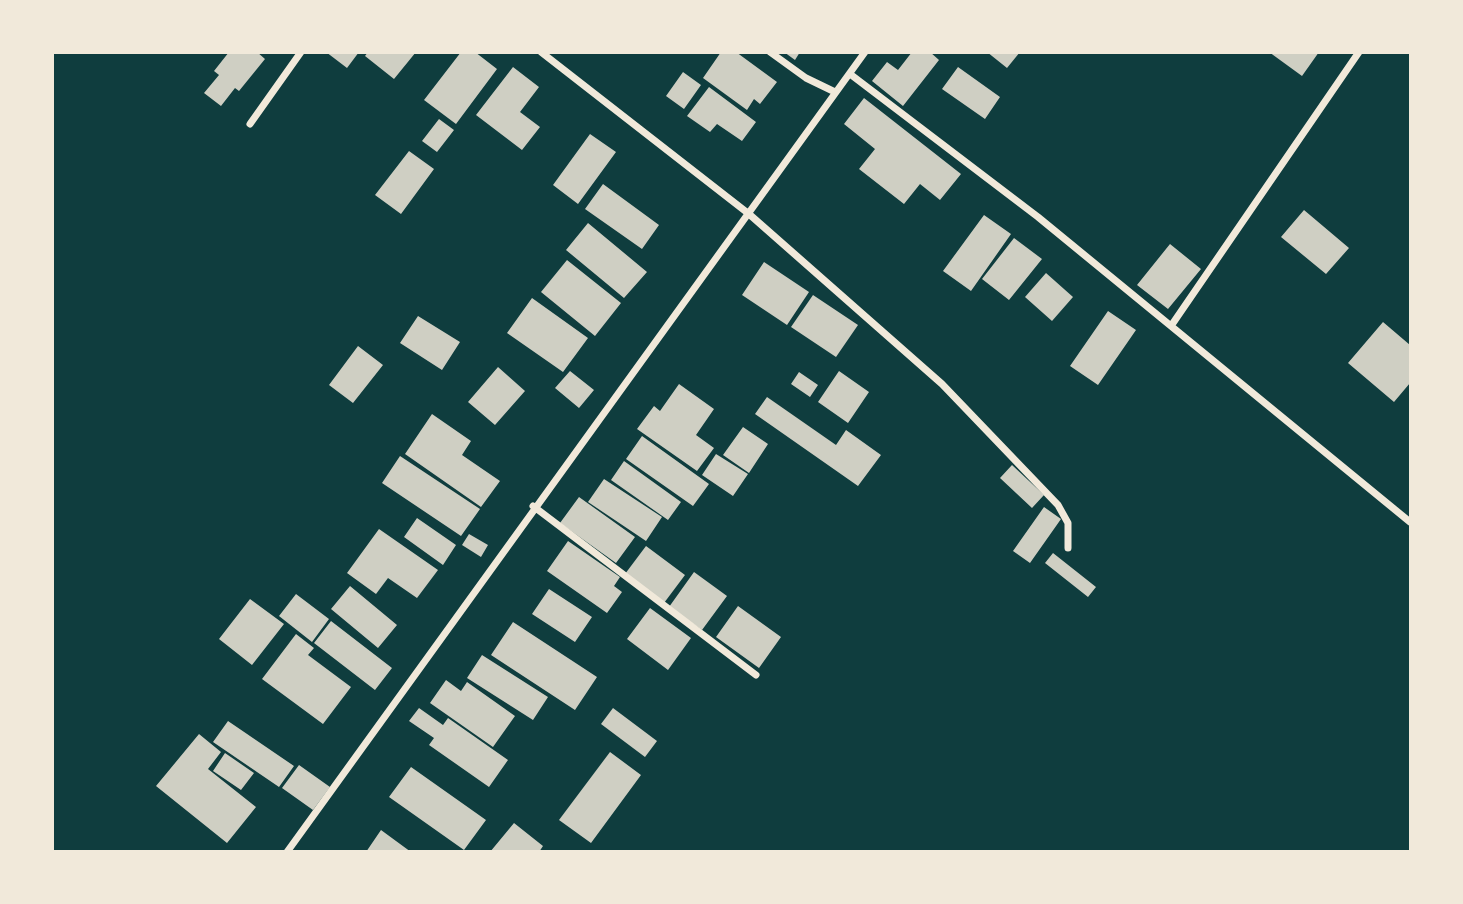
<!DOCTYPE html>
<style>
body{margin:0}
#map{position:relative;width:1463px;height:904px;overflow:hidden;background:#0f3d3e;font-family:Signika,sans-serif}
canvas{display:block}
.frame{position:absolute;inset:0;border:54px solid #f1e9da;pointer-events:none}
</style>
<div id="map">
<canvas width="1463" height="904"></canvas>
<div class="frame"></div>
</div>
<script>
const ctx = document.querySelector('canvas').getContext('2d');
ctx.lineJoin = 'round';
function fillPath(path, color) { ctx.fillStyle = color; ctx.fill(path, 'evenodd'); }
const poly = rows => new Path2D(rows.map(r => 'M' + r).join(''));
function trace(path, color, width, dash) { ctx.strokeStyle = color; ctx.lineWidth = width; ctx.lineCap = dash ? 'butt' : 'round'; ctx.setLineDash(dash || []); ctx.stroke(path); }
fillPath(poly([
 [229,52,257,52,265,59,239,91,235,88,221,106,204,93,219,75,214,71],
 [326,52,359,52,347,68],
 [368,52,416,52,394,79,365,56],
 [461,52,475,52,497,69,456,124,424,100],
 [721,52,736,52,777,82,760,104,754,99,747,110,703,78],
 [784,52,800,52,795,60],
 [912,52,930,52,939,60,903,106,872,81,887,62,898,70],
 [987,52,1020,52,1007,68],
 [1269,52,1319,52,1302,76],
 [513,67,539,87,520,112,540,127,522,150,476,115],
 [958,67,1000,97,985,119,942,89],
 [683,72,701,85,684,109,666,96],
 [709,87,756,122,742,141,717,124,710,132,687,116],
 [864,98,961,174,940,200,920,184,904,204,859,169,875,149,844,124],
 [439,119,454,130,437,152,422,141],
 [590,134,616,152,578,204,553,185],
 [409,151,434,169,401,214,375,195],
 [603,184,659,225,642,249,585,209],
 [1304,210,1349,248,1326,274,1281,237],
 [984,215,1011,234,971,291,943,271],
 [588,223,647,272,624,298,566,250],
 [1014,238,1042,259,1009,300,982,279],
 [1170,244,1201,269,1168,309,1137,285],
 [567,260,621,303,595,336,541,292],
 [764,262,809,292,787,325,742,295],
 [1046,273,1073,297,1052,321,1025,297],
 [813,295,858,325,836,357,791,327],
 [532,298,588,338,563,372,507,333],
 [1108,311,1136,330,1098,385,1070,366],
 [418,316,460,342,442,370,400,343],
 [1383,322,1410,345,1410,383,1394,402,1348,363],
 [358,346,383,365,353,403,329,385],
 [498,367,525,391,495,425,468,402],
 [570,371,594,390,579,408,555,388],
 [839,371,869,392,848,423,818,402],
 [799,372,818,385,810,397,791,384],
 [679,384,714,409,696,435,714,448,697,471,637,429,654,406,660,411],
 [767,397,836,445,846,430,881,455,858,486,755,414],
 [432,414,471,441,462,455,500,481,481,507,405,454],
 [743,427,768,444,749,473,723,455],
 [642,436,709,484,693,506,626,459],
 [716,454,748,474,733,496,702,475],
 [400,456,480,509,461,536,382,483],
 [624,461,681,502,668,520,611,480],
 [1012,465,1044,495,1032,508,1000,478],
 [604,479,662,517,646,541,588,502],
 [579,497,635,537,616,563,560,523],
 [1044,507,1061,519,1030,563,1013,551],
 [417,518,456,545,443,565,404,537],
 [379,529,438,570,417,598,388,578,376,594,347,573],
 [469,534,488,545,481,557,462,545],
 [568,541,620,577,614,586,622,592,607,613,547,571],
 [646,546,685,575,664,603,625,574],
 [1053,553,1096,587,1088,597,1045,563],
 [694,572,727,596,702,630,669,607],
 [350,586,397,625,378,648,331,609],
 [549,589,592,617,575,642,532,614],
 [296,594,329,619,312,642,279,616],
 [250,599,284,624,252,665,219,639],
 [738,606,781,637,759,668,716,637],
 [650,608,691,638,668,670,627,639],
 [331,621,392,668,375,690,314,643],
 [513,622,597,677,575,710,491,655],
 [296,634,314,648,308,655,351,687,323,724,262,679],
 [482,655,548,697,533,720,467,678],
 [446,680,461,691,467,682,515,716,493,747,430,703],
 [419,708,443,725,448,718,508,760,489,787,429,745,434,738,409,721],
 [613,708,657,741,645,757,601,724],
 [228,721,294,766,279,787,213,742],
 [199,734,221,752,208,769,256,807,227,843,156,786],
 [610,752,641,775,591,843,559,820],
 [225,753,254,773,241,790,213,771],
 [299,765,330,787,313,810,282,788],
 [411,767,486,820,464,850,389,797],
 [514,823,543,846,539,852,490,852],
 [381,830,411,852,366,852]
]), '#cfcfc3');
trace(poly([
 [541,52,749,214,942,384,1058,505,1068,523,1068,548],
 [770,52,806,78,835,92],
 [850,74,1038,217,1410,522],
 [250,124,301,52],
 [1171,326,1359,52],
 [533,506,756,675],
 [287,852,865,52]
]), '#f1e9da', 7);
</script>
